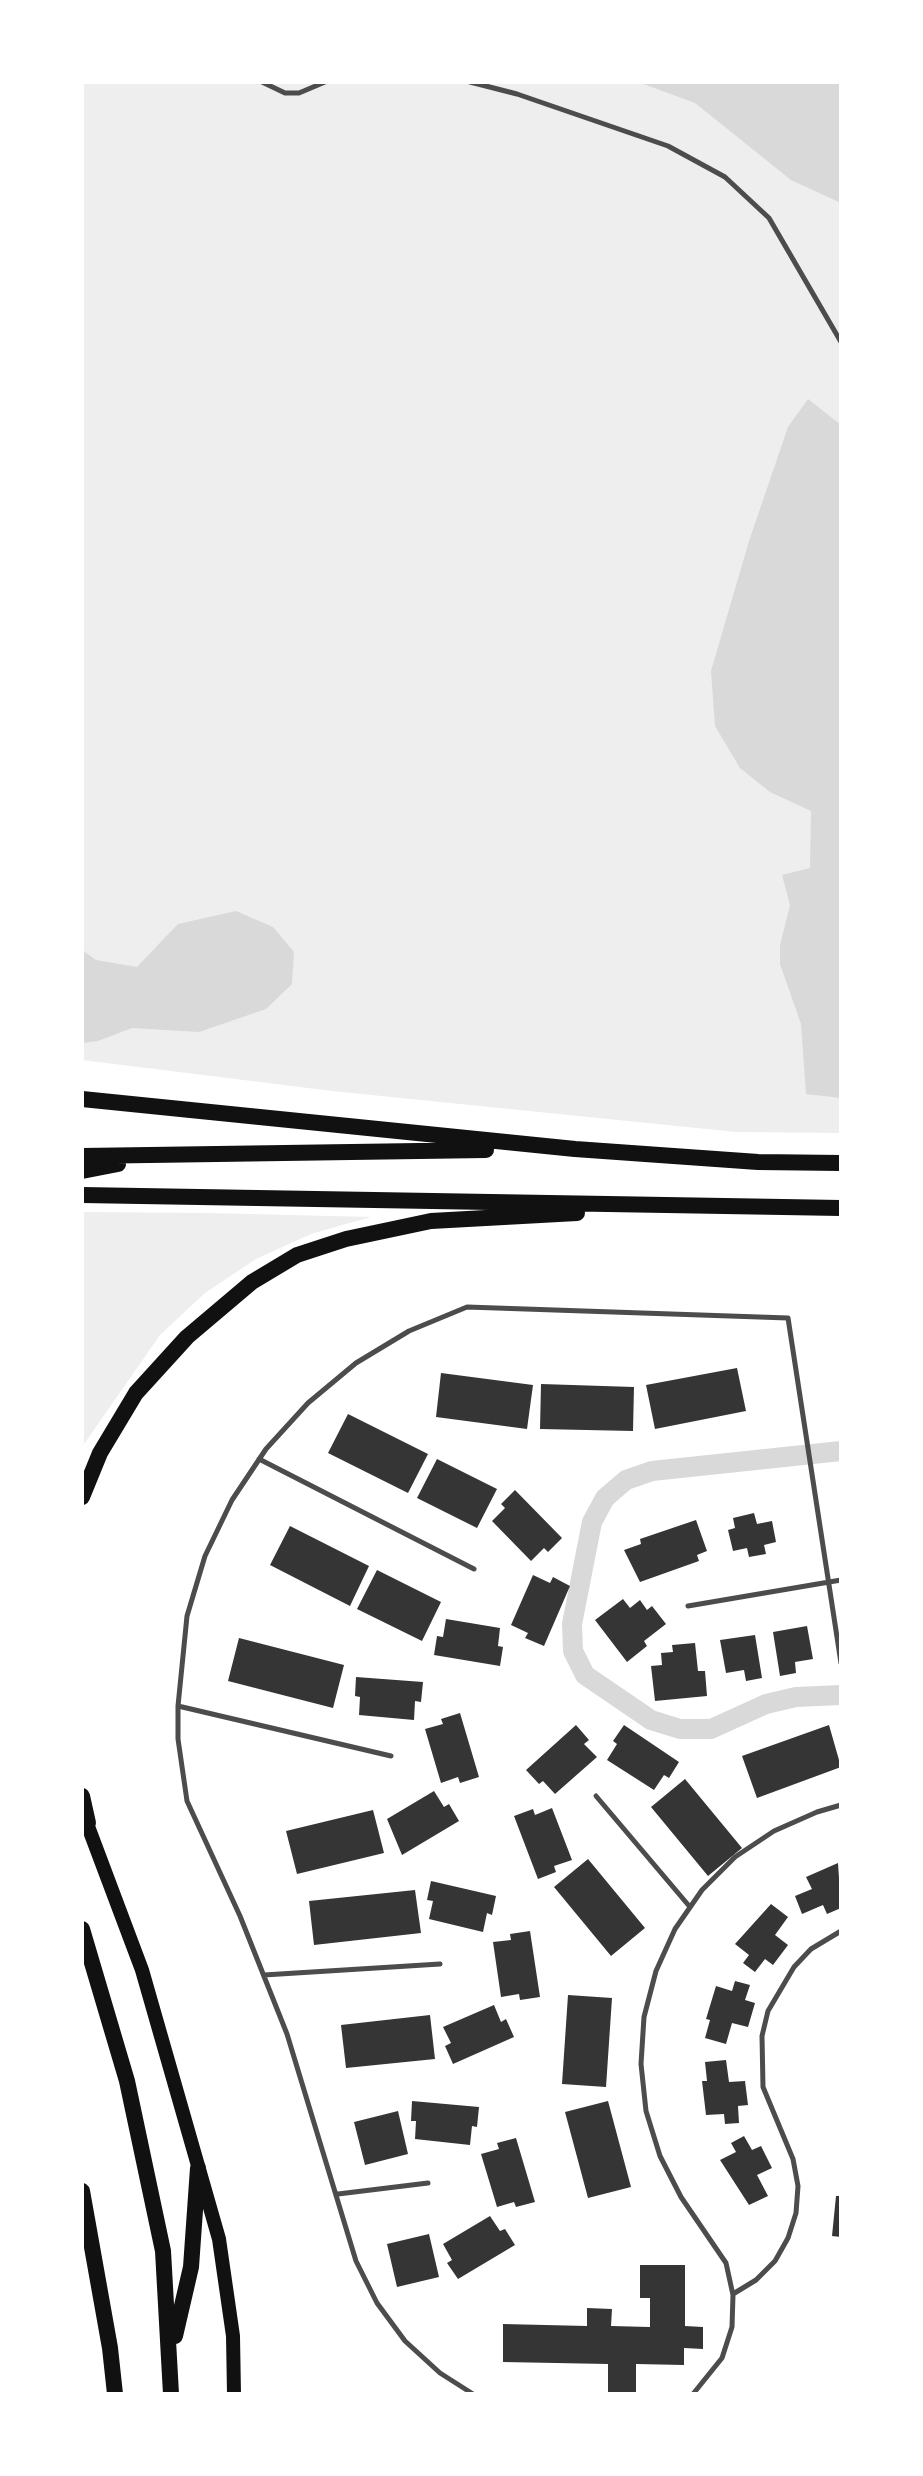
<!DOCTYPE html>
<style>
body{margin:0}
#map{position:relative;width:923px;height:2476px;overflow:hidden;background:#fff;font-family:Barlow,sans-serif}
canvas{display:block}
.frame{position:absolute;inset:0;border:84px solid #fff;pointer-events:none}
</style>
<div id="map">
<canvas width="923" height="2476"></canvas>
<div class="frame"></div>
</div>
<script>
const ctx = document.querySelector('canvas').getContext('2d');
ctx.lineJoin = 'round';
function fillPath(path, color) { ctx.fillStyle = color; ctx.fill(path, 'evenodd'); }
const poly = rows => new Path2D(rows.map(r => 'M' + r).join(''));
function trace(path, color, width, dash) { ctx.strokeStyle = color; ctx.lineWidth = width; ctx.lineCap = dash ? 'butt' : 'round'; ctx.setLineDash(dash || []); ctx.stroke(path); }
fillPath(poly([
 [82,82,841,82,841,1133,736,1132,332,1091,82,1060],
 [82,1212,209,1213,371,1217,311,1234,256,1259,205,1293,160,1335,82,1447]
]), '#eee');
fillPath(poly([
 [638,82,841,82,841,203,791,180,695,103],
 [808,399,841,425,841,1098,806,1094,801,1024,780,964,780,945,790,905,782,875,810,868,811,811,770,792,740,768,715,726,711,671,749,541,788,427],
 [236,911,273,927,294,952,292,984,266,1009,199,1032,132,1028,98,1041,82,1043,82,950,96,960,137,967,178,924]
]), '#d9d9d9');
trace(poly([
 [841,1451,652,1471,626,1480,605,1498,592,1522,572,1624,573,1651,585,1675,651,1720,680,1729,711,1729,766,1704,796,1697,841,1695]
]), '#d9d9d9', 20);
fillPath(poly([
 [737,1368,746,1411,655,1429,646,1385],
 [441,1373,533,1385,527,1429,436,1417],
 [541,1384,634,1387,633,1431,540,1429],
 [348,1414,428,1454,408,1493,328,1453],
 [437,1459,497,1489,477,1528,417,1498],
 [515,1490,562,1538,548,1552,544,1548,531,1561,492,1521,505,1508,501,1504],
 [754,1513,757,1524,772,1521,776,1542,764,1545,766,1554,749,1557,747,1548,733,1551,728,1530,735,1528,733,1518],
 [696,1520,707,1551,697,1555,699,1561,640,1582,624,1550,641,1544,640,1539],
 [290,1526,369,1566,350,1606,270,1565],
 [377,1570,441,1602,422,1641,357,1609],
 [533,1575,550,1583,553,1577,570,1586,544,1646,525,1638,528,1633,511,1625],
 [623,1599,630,1608,640,1600,647,1610,652,1606,666,1624,644,1641,647,1646,627,1662,595,1620],
 [446,1619,500,1628,498,1646,503,1647,500,1666,434,1655,437,1636,443,1637],
 [807,1626,813,1659,795,1662,796,1673,780,1676,773,1632],
 [755,1635,762,1678,746,1681,744,1670,726,1673,720,1640],
 [239,1638,344,1665,333,1708,228,1681],
 [695,1643,698,1671,705,1671,707,1696,655,1701,651,1666,662,1665,661,1653,673,1652,672,1645],
 [356,1677,423,1682,421,1702,415,1701,414,1720,359,1715,360,1697,355,1696],
 [460,1713,479,1777,460,1783,458,1777,441,1783,425,1729,443,1724,441,1719],
 [576,1725,589,1740,584,1744,597,1757,555,1794,543,1781,539,1784,526,1770],
 [624,1725,679,1762,669,1778,664,1775,654,1790,607,1760,617,1744,613,1741],
 [829,1725,841,1767,757,1798,742,1756],
 [685,1779,742,1848,708,1876,651,1807],
 [434,1791,444,1807,449,1804,459,1821,402,1855,387,1819],
 [552,1808,572,1860,554,1866,556,1872,538,1879,514,1816,533,1809,535,1815],
 [373,1810,384,1853,297,1874,286,1831],
 [588,1859,645,1928,611,1956,554,1887],
 [838,1863,841,1908,827,1914,823,1905,802,1914,795,1896,812,1889,806,1877],
 [431,1881,496,1896,492,1915,487,1913,483,1932,429,1919,433,1901,427,1900],
 [415,1890,421,1933,314,1945,309,1901],
 [771,1904,788,1917,775,1935,788,1945,773,1965,765,1959,755,1972,743,1963,749,1955,735,1944],
 [530,1931,540,1997,520,2000,519,1994,501,1997,493,1942,511,1940,510,1934],
 [735,1981,750,1985,745,2000,755,2003,748,2027,732,2023,726,2044,705,2038,710,2020,706,2019,716,1986,732,1991],
 [568,1995,612,1998,606,2087,562,2084],
 [494,2005,501,2022,506,2019,514,2037,453,2064,445,2046,451,2043,443,2027],
 [430,2015,435,2059,346,2068,341,2025],
 [726,2060,729,2082,745,2081,748,2105,738,2106,739,2123,725,2124,724,2114,706,2115,702,2081,707,2081,705,2062],
 [412,2101,479,2107,477,2127,472,2126,470,2145,415,2139,416,2121,411,2121],
 [608,2101,631,2187,588,2198,565,2112],
 [398,2111,408,2154,365,2165,354,2122],
 [744,2136,752,2150,761,2146,772,2168,757,2175,768,2196,749,2205,720,2160,736,2152,731,2143],
 [516,2138,535,2202,516,2207,514,2202,497,2207,481,2154,499,2149,497,2143],
 [836,2196,841,2196,841,2237,832,2236],
 [490,2216,500,2231,505,2229,515,2245,458,2279,447,2263,452,2260,443,2244],
 [429,2234,439,2277,397,2287,387,2244],
 [640,2265,685,2265,685,2326,703,2327,703,2349,684,2348,684,2365,636,2364,636,2394,608,2394,608,2364,503,2362,503,2324,587,2326,587,2308,612,2309,611,2326,650,2327,650,2298,640,2298]
]), '#353535');
trace(poly([
 [262,82,285,93,299,93,325,82],
 [470,82,517,94,668,146,725,177,769,218,841,342],
 [259,1459,474,1569],
 [688,1606,841,1580],
 [178,1706,391,1756],
 [596,1796,690,1907],
 [264,1975,440,1964],
 [338,2194,428,2183],
 [733,2294,756,2280,775,2261,788,2238,796,2213,798,2186,793,2159,763,2087,762,2036,768,2011,794,1967,811,1949,841,1931],
 [473,2394,440,2373,405,2341,377,2303,356,2261,287,2034,240,1916,187,1801,178,1739,178,1706,187,1616,205,1556,232,1500,266,1449,308,1403,356,1363,409,1331,467,1307,788,1318,841,1663],
 [693,2394,722,2358,732,2327,733,2295,726,2263,681,2197,660,2156,646,2111,641,2064,644,2017,656,1971,675,1929,702,1890,735,1857,774,1831,817,1812,841,1805]
]), '#4c4c4c', 5);
trace(poly([
 [83,1813,142,1970,219,2239,233,2336,234,2394]
]), '#111', 14);
trace(poly([
 [82,1099,575,1149,758,1162,841,1163],
 [82,1156,486,1150],
 [82,1171,118,1164],
 [82,1195,841,1208],
 [82,1497,100,1453,136,1393,187,1337,252,1282,297,1255,346,1239,431,1221,577,1213],
 [82,1796,88,1823],
 [82,1929,127,2081,163,2251,171,2394],
 [82,2191,110,2348,115,2394],
 [175,2336,191,2267,198,2168]
]), '#111', 16);
</script>
